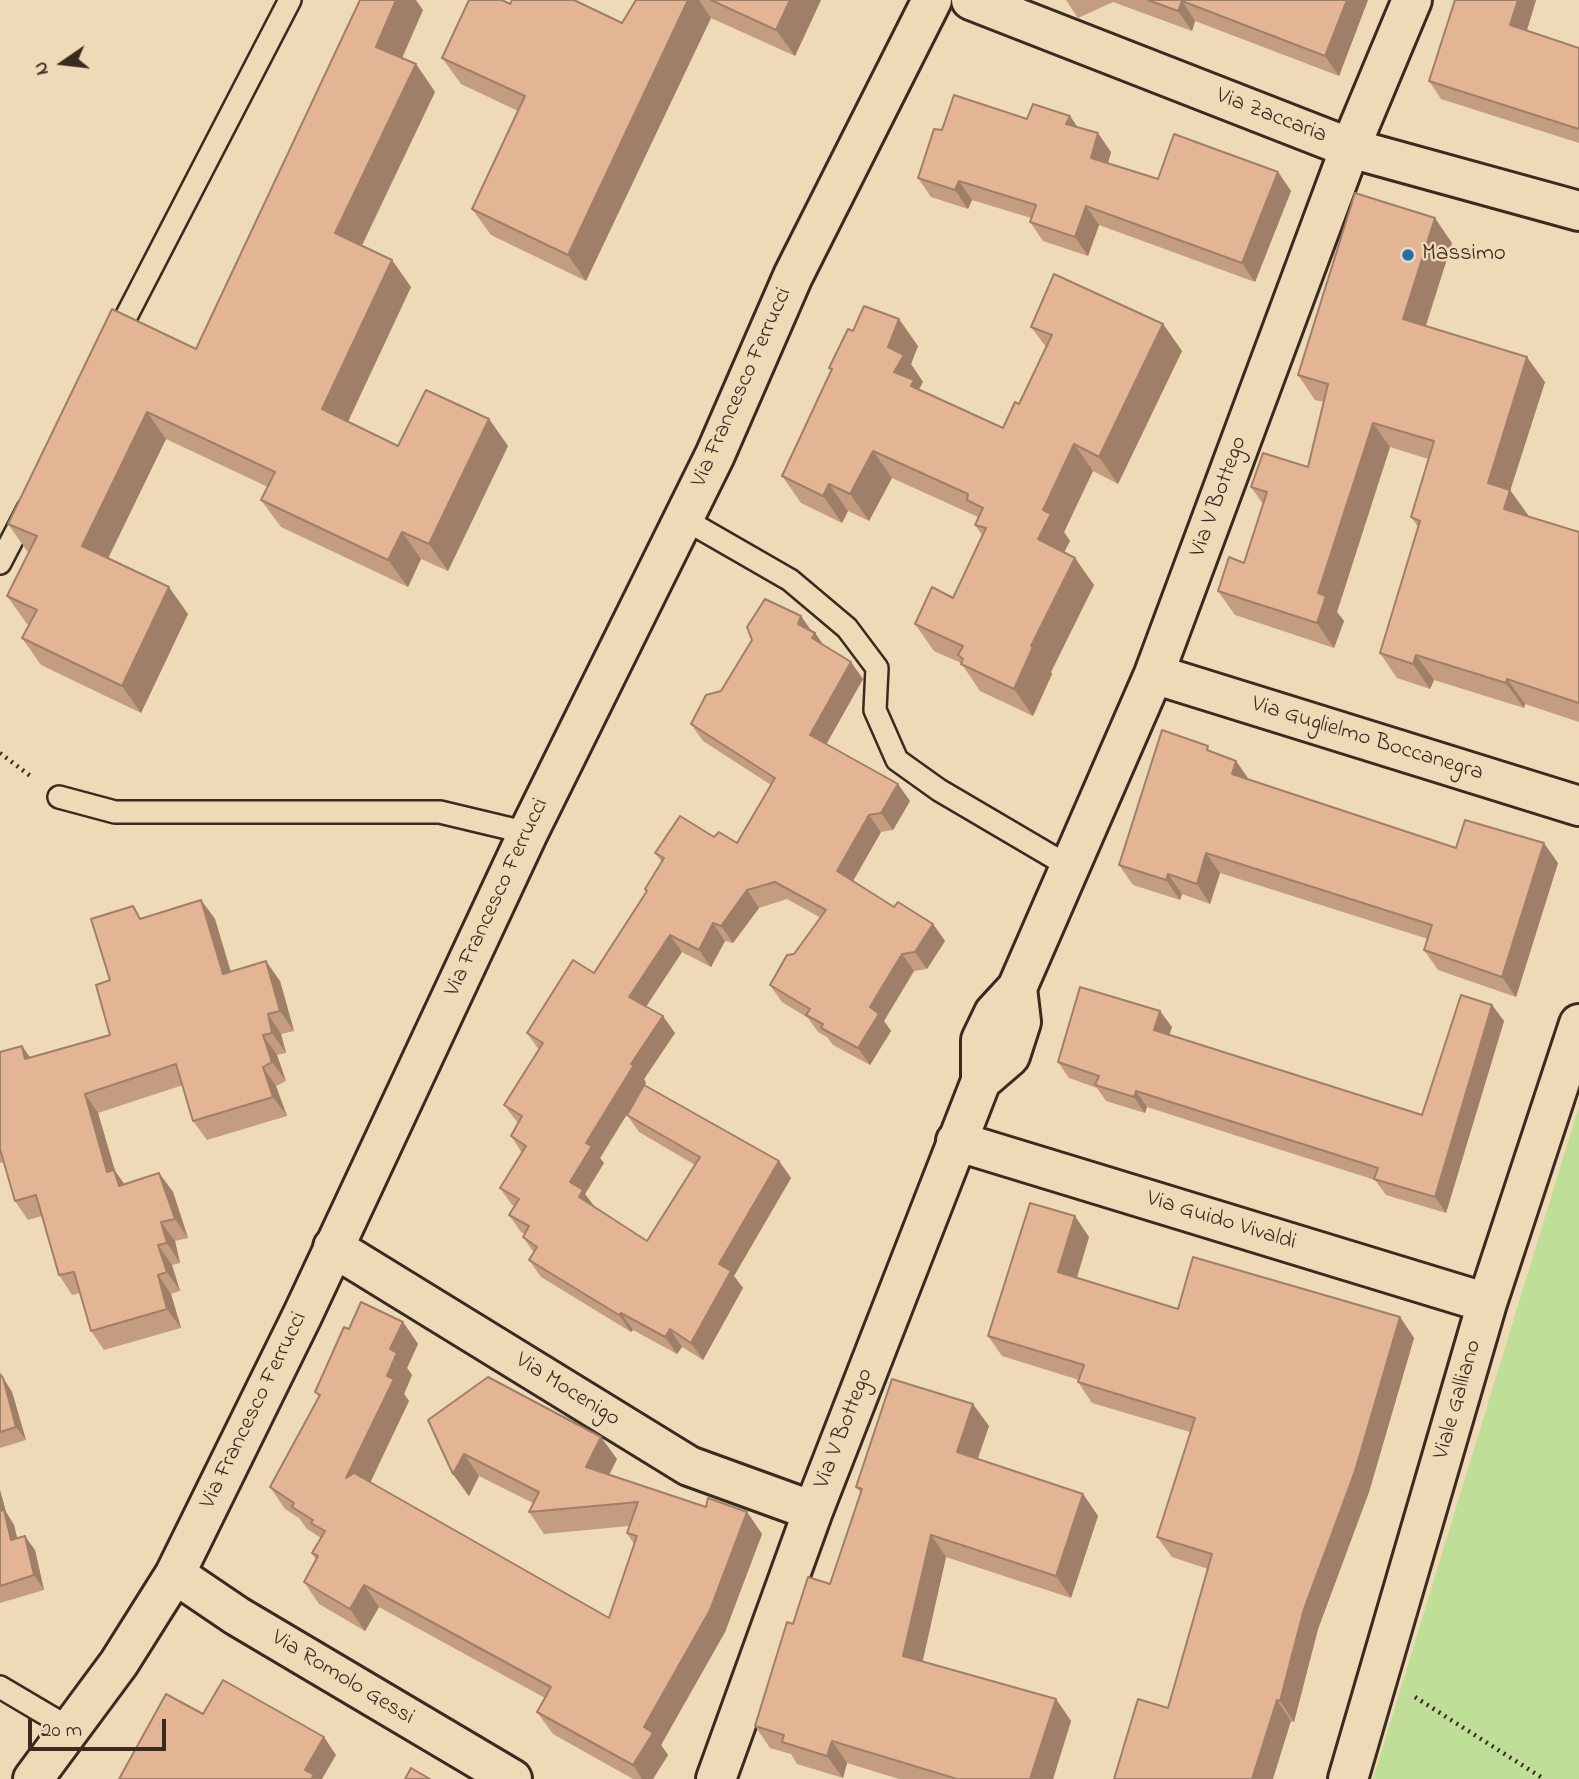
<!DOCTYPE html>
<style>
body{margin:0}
#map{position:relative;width:1579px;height:1779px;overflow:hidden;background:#efdab8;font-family:"Indie Flower",sans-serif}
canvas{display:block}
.north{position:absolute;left:28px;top:28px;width:70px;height:70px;-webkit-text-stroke:5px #efdab8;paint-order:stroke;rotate:256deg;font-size:19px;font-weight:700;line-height:28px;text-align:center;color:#3b2a1e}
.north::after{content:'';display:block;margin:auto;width:24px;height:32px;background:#3b2a1e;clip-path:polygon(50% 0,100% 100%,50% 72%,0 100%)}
.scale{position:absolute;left:28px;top:1719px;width:138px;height:32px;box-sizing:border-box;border:4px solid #3b2a1e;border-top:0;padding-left:9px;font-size:21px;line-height:24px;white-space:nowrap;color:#3b2a1e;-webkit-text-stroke:5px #efdab8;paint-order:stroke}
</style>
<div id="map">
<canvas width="1579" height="1779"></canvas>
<div class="north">N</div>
<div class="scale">20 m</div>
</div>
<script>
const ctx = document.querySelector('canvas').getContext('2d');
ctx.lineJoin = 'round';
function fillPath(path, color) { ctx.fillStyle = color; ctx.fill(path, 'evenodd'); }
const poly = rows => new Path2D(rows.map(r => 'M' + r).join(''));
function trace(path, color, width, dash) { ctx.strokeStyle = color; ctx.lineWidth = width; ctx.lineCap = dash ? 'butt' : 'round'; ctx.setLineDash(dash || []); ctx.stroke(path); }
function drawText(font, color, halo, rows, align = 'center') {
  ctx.font = font + ' "Indie Flower",sans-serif'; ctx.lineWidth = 5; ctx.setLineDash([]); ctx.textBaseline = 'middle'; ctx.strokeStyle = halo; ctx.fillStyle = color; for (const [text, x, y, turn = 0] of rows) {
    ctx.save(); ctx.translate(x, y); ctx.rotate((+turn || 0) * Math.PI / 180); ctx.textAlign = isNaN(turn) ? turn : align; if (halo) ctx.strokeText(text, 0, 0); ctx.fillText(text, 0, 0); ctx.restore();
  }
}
fillPath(poly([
 [1579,1106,1579,1779,1373,1779]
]), '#bfde97');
const lane = poly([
 [114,340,290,0],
 [684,519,790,580,847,628,877,668,875,710,897,760,939,790,1070,867],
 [0,563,28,509],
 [59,797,115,812,440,812,528,833],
 [0,1687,71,1729]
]);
const street = poly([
 [971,0,1350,148,1579,211],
 [1154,674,1579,806],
 [981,1081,1010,1056,1021,1022,1017,988],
 [956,1141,1487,1303],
 [333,1247,689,1466,813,1511],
 [175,1574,237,1616,512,1779],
 [33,1779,119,1663,175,1574,303,1314,528,833,715,455,793,276,932,0],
 [716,1779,813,1511,981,1081,981,1040,994,1013,1017,988,1154,674,1350,148,1412,0],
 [1348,1779,1487,1303,1579,1024]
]);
trace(lane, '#3b2a1e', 26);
trace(street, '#3b2a1e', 44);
trace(poly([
 [0,753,33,778],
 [1415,1697,1544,1779]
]), '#3b2a1e', 4.5, [2, 5]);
trace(lane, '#efdab8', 21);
trace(street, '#efdab8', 38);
fillPath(poly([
 [636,0,821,0,795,56,711,18,586,281,491,235,472,209,518,111,461,84,442,58,622,23],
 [1066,0,1368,0,1339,76,1195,21,1192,31,1113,2,1078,18],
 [1455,0,1536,0,1527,30,1579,48,1579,143,1441,99,1429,81],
 [423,10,402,58,416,64,435,92,362,246,411,287,348,422,398,446,489,419,508,446,448,571,421,559,408,587,281,527,261,500,268,487,166,439,108,558,188,614,141,713,41,665,22,638,29,625,27,624,7,596,29,552,27,551,8,524,196,349],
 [1027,119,1078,127,1111,152,1108,163,1158,179,1278,172,1291,191,1255,282,1099,225,1088,256,1043,241,1030,222,1031,218,972,200,968,209,931,197,918,178,942,130],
 [1452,243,1426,326,1545,382,1510,490,1528,515,1527,516,1579,532,1579,722,1525,704,1524,708,1434,680,1430,689,1397,678,1380,653,1418,527,1411,517,1428,459,1390,447,1337,612,1344,621,1334,648,1235,615,1218,591,1244,563,1263,504,1251,487,1308,467,1324,402,1315,400,1298,375],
 [1163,324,1182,351,1118,484,1093,471,1064,532,1070,541,1064,552,1094,585,1051,672,1052,674,1033,716,980,691,961,663,934,651,915,624,953,598,982,535,975,525,978,517,892,478,869,521,848,511,842,523,801,503,782,476,831,371,829,368,853,331,918,346,911,364,923,382,919,389,921,391,1003,428,1019,404,1046,347,1031,327],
 [811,631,815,633,824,646,863,679,826,744,910,801,893,830,881,832,853,881,894,907,933,924,945,941,927,969,914,971,884,1021,891,1031,870,1065,833,1045,827,1037,818,1032,808,1018,782,1002,770,985,821,918,787,899,759,908,733,943,725,941,711,967,682,952,646,1007,675,1033,644,1079,646,1083,645,1085,779,1161,791,1178,734,1276,743,1288,703,1360,682,1347,677,1354,633,1330,631,1332,541,1277,529,1260,534,1253,523,1237,525,1234,521,1232,509,1215,515,1206,512,1205,500,1188,522,1153,511,1136,518,1123,504,1105,539,1050,527,1033,594,973,647,891,645,889,662,862,655,853,714,837,737,843,771,785,703,741,691,724,721,691],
 [634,1103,627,1115,639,1132,695,1165,647,1241,594,1207,585,1194,604,1163,600,1158],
 [1213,753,1236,761,1249,780,1456,848,1558,863,1516,997,1438,970,1424,950,1428,939,1220,873,1210,904,1182,894,1180,900,1133,885,1119,865],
 [201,900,215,919,231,972,280,981,294,1031,281,1034,286,1053,277,1055,286,1081,276,1086,287,1116,207,1140,193,1121,183,1085,98,1113,115,1171,124,1184,159,1173,173,1192,188,1238,175,1241,180,1263,172,1265,180,1291,171,1294,181,1328,104,1350,91,1331,80,1293,72,1295,59,1275,42,1216,28,1220,15,1201,4,1162,0,1163,0,1052,22,1046,30,1058,110,1035,110,980,142,918],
 [1492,1005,1504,1021,1446,1213,1386,1195,1375,1180,1147,1107,1145,1113,1106,1101,1097,1088,1069,1078,1058,1062,1172,1027,1169,1035,1422,1115],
 [1089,1237,1077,1278,1178,1309,1400,1317,1414,1338,1369,1492,1318,1629,1294,1722,1168,1708,1208,1569,1172,1557,1157,1537,1190,1432,1092,1403,1078,1382,1079,1380,1002,1356,988,1336],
 [403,1322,418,1344,407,1368,412,1375,404,1394,409,1401,370,1482,609,1618,634,1544,627,1533,629,1526,544,1534,529,1512,533,1503,479,1476,469,1496,453,1474,428,1420,617,1459,609,1475,706,1507,747,1512,762,1534,725,1632,661,1745,668,1755,653,1779,633,1779,553,1734,537,1712,545,1698,379,1607,365,1631,319,1604,304,1582,316,1560,312,1553,321,1538,307,1529,299,1518,285,1509,270,1487,319,1397,315,1392,349,1329],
 [0,1373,12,1392,26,1440,0,1448],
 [989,1426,978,1459,1083,1494,1098,1516,1071,1598,946,1557,922,1661,1056,1699,1071,1721,1053,1779,899,1779,847,1763,843,1778,797,1764,791,1754,770,1748,755,1726,793,1624,830,1584,861,1493,856,1487],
 [0,1490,6,1512,14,1525,17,1538,35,1550,44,1590,0,1603]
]), '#c49c80');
fillPath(poly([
 [396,0,416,0,423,10,395,74,376,47],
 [688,0,699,0,711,18,586,281,568,255],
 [790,0,821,0,795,56,776,30],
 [1347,0,1368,0,1339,76,1325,56],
 [1518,0,1536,0,1523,43,1510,25],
 [1182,1,1195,21,1192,31,1178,11],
 [416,64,435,92,354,261,335,233],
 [1070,116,1083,135,1066,124],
 [1098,133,1111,152,1104,177,1091,158],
 [1278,172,1291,191,1255,282,1242,263],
 [959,181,972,200,968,209,955,190],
 [1086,206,1099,225,1088,256,1075,237],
 [1435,218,1452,243,1420,343,1403,319],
 [392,260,411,287,341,436,322,409],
 [899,319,918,346,911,364,923,382,919,389,933,407,894,372,888,347],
 [1163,324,1182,351,1118,484,1099,457],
 [1527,357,1545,382,1505,507,1488,483],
 [147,412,166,439,101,573,82,546],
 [489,419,508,446,448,571,429,544],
 [1373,423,1390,447,1337,612,1344,621,1334,648,1317,623,1318,593],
 [1074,444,1093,471,1064,532,1070,541,1057,566,1038,539,1043,510],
 [873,451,892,478,869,521,850,494],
 [829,484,848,511,842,523,823,496],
 [1510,490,1528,515,1521,534,1504,509],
 [402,532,421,559,408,587,388,560],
 [1075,558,1094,585,1051,672,1052,674,1033,716,1014,689,1031,646],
 [169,587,188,614,141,713,122,686],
 [801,616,813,633,798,624],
 [815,633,827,650,812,638],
 [1416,655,1434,680,1430,689,1413,664],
 [851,662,863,679,822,752,810,735],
 [1507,679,1525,704,1524,708,1506,683],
 [1236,761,1250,781,1232,774],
 [898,784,910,801,893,830,881,813],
 [869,815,881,832,849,888,837,871],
 [1544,843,1558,863,1516,997,1502,977],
 [1206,853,1220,873,1210,904,1197,884],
 [1168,874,1182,894,1180,900,1166,880],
 [747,890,759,908,733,943,721,926],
 [201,900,215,919,237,994,223,974],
 [713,923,725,941,711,967,699,950],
 [933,924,945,941,927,969,915,952],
 [670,935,682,952,641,1014,629,997],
 [902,954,914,971,884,1021,891,1031,870,1065,858,1048,870,1007],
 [266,961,280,981,294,1031,280,1011],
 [1492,1005,1504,1021,1446,1213,1435,1197],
 [1160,1011,1172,1027,1166,1046,1154,1030],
 [268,1014,281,1034,286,1053,272,1033],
 [663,1016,675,1033,644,1079,646,1083,600,1158,604,1163,585,1194,595,1207,579,1197,570,1182,586,1143,631,1064],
 [263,1035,277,1055,286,1081,272,1062],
 [22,1046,36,1066,25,1059],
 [263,1067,276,1086,287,1116,273,1097],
 [1136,1091,1147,1107,1145,1113,1134,1097],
 [85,1094,98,1113,115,1171,128,1189,132,1205,107,1172],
 [779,1161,791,1178,734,1276,743,1288,703,1360,691,1343,719,1264],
 [159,1173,173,1192,188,1238,175,1219],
 [1075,1216,1089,1237,1072,1293,1058,1272],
 [161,1222,175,1241,180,1263,167,1243],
 [158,1245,172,1265,180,1291,167,1272],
 [158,1275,171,1294,181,1328,167,1309],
 [621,1313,633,1330,631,1332,619,1315],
 [1400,1317,1414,1338,1369,1492,1318,1629,1294,1722,1280,1701,1304,1609],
 [403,1322,418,1344,407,1368,412,1375,404,1394,409,1401,362,1500,346,1478,387,1376,390,1349],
 [670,1329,682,1347,677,1354,665,1337],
 [0,1373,12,1392,26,1440,16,1427],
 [973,1404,989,1426,972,1474,957,1452],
 [601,1437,617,1459,602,1489,586,1467],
 [464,1454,479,1476,469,1496,453,1474],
 [0,1490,6,1512,14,1525,21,1554,11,1540,0,1512],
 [1083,1494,1098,1516,1071,1598,1056,1576],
 [747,1512,762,1534,725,1632,661,1745,668,1755,653,1779,642,1779,633,1765,644,1727],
 [931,1535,946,1557,919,1678,903,1656],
 [25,1536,35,1550,44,1590,34,1575],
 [364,1585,379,1607,365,1631,350,1609],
 [1056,1699,1071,1721,1053,1779,1030,1779],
 [1277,1700,1291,1721,1273,1779,1252,1779],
 [324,1737,336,1755,322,1779,311,1779,305,1770],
 [832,1741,847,1763,843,1778,827,1756]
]), '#a07f68');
const building = poly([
 [360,0,396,0,376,47,416,64,335,233,392,260,322,409,398,446,426,390,489,419,429,544,402,532,388,560,261,500,275,472,147,412,82,546,169,587,122,686,22,638,37,610,7,596,37,536,8,524,112,309,196,349,360,0],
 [469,0,502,0,510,4,512,0,574,0,622,23,636,0,688,0,568,255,472,209,525,96,442,58,469,0],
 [711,0,790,0,776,30,711,0],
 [1148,0,1347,0,1325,56,1182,1,1178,11,1148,0],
 [1455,0,1518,0,1510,25,1579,48,1579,129,1429,81,1455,0],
 [954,95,1027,119,1033,104,1070,116,1066,124,1098,133,1091,158,1158,179,1174,134,1278,172,1242,263,1086,206,1075,237,1030,222,1036,205,959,181,955,190,918,178,934,129,942,130,954,95],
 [1355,193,1435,218,1403,319,1527,357,1488,483,1510,490,1504,509,1579,532,1579,703,1507,679,1506,683,1416,655,1413,664,1380,653,1420,521,1411,517,1434,441,1373,423,1318,593,1326,596,1317,623,1218,591,1229,557,1244,563,1267,492,1251,487,1263,453,1308,467,1328,384,1298,375,1355,193],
 [1054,274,1163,324,1099,457,1074,444,1043,510,1051,514,1038,539,1075,558,1031,646,1033,647,1014,689,961,664,963,659,958,655,963,646,915,624,932,587,953,598,986,528,975,525,983,508,967,500,968,494,873,451,850,494,829,484,823,496,782,476,832,369,829,368,848,329,853,331,864,306,899,319,888,347,904,355,894,372,914,380,911,386,1003,428,1015,402,1019,404,1052,335,1031,327,1054,274],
 [765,599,801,616,798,624,815,633,812,638,851,662,810,735,898,784,881,813,869,815,837,871,894,907,898,902,933,924,915,952,902,954,870,1007,879,1014,858,1048,821,1028,823,1024,806,1015,810,1009,770,985,787,955,794,954,826,910,775,882,747,890,721,926,713,923,699,950,670,935,629,997,663,1016,631,1064,634,1065,586,1143,592,1146,570,1182,583,1190,579,1197,647,1241,700,1157,627,1115,644,1085,779,1161,719,1264,731,1271,691,1343,670,1329,665,1337,621,1313,619,1315,529,1260,537,1247,523,1237,529,1226,509,1215,519,1199,500,1188,526,1146,511,1136,522,1116,504,1105,543,1043,527,1033,573,960,594,973,647,891,645,889,664,858,655,853,680,816,714,837,719,832,737,843,775,778,691,724,706,695,721,691,752,640,747,627,765,599],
 [1162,730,1208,746,1207,750,1236,761,1232,774,1456,848,1465,820,1544,843,1502,977,1424,950,1432,925,1206,853,1197,884,1168,874,1166,880,1119,865,1162,730],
 [201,900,223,974,266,961,280,1011,268,1014,272,1033,263,1035,272,1062,263,1067,273,1097,193,1121,176,1064,85,1094,107,1172,114,1170,119,1186,159,1173,175,1219,161,1222,167,1243,158,1245,167,1272,158,1275,167,1309,91,1331,74,1272,59,1275,36,1195,15,1201,0,1149,0,1052,22,1046,25,1059,110,1035,96,985,110,980,91,919,133,906,140,919,201,900],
 [1080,987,1160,1011,1154,1030,1422,1115,1461,995,1492,1005,1435,1197,1374,1179,1378,1168,1136,1091,1134,1097,1095,1085,1099,1076,1058,1062,1080,987],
 [1030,1203,1075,1216,1058,1272,1178,1309,1193,1257,1400,1317,1355,1471,1304,1609,1280,1701,1277,1700,1252,1779,1114,1779,1138,1699,1168,1708,1212,1554,1157,1537,1195,1418,1078,1382,1084,1365,988,1336,1030,1203],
 [361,1302,403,1322,390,1349,397,1353,387,1376,394,1379,346,1478,354,1473,609,1618,637,1536,627,1533,638,1502,529,1512,539,1492,464,1454,453,1474,428,1420,488,1377,601,1437,586,1467,706,1507,708,1498,747,1512,710,1610,644,1727,653,1733,633,1765,537,1712,551,1687,364,1585,350,1609,304,1582,318,1556,312,1553,325,1531,311,1523,313,1520,292,1507,294,1503,270,1487,320,1395,315,1392,344,1327,349,1329,361,1302],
 [0,1374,3,1378,16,1427,0,1432,0,1374],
 [892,1379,973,1404,957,1452,1083,1494,1056,1576,931,1535,903,1656,1056,1699,1030,1779,957,1779,832,1741,827,1756,782,1742,784,1735,755,1726,787,1622,793,1624,808,1577,830,1584,862,1489,856,1487,892,1379],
 [4,1510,11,1540,25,1536,34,1575,0,1586,0,1511,4,1510],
 [223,1680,324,1737,305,1770,314,1775,311,1779,119,1779,166,1694,203,1714,223,1680],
 [411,1768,430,1779,405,1779,411,1768]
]);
fillPath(building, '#e4b595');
trace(building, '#a07f68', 2);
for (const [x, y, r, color] of [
 [1408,255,7,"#1f6fb2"]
]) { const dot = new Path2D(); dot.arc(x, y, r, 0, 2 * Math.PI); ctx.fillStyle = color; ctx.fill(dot); trace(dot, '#efdab8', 2.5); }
drawText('23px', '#3b2a1e', '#efdab8', [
 ["Via Zaccaria",1271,117,21],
 ["Via Francesco Ferrucci",743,388,-66],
 ["Via V Bottego",1220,497,-70],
 ["Via Guglielmo Boccanegra",1367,740,17],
 ["Via Francesco Ferrucci",498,898,-65],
 ["Via Guido Vivaldi",1221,1222,17],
 ["Via Mocenigo",567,1391,32],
 ["Viale Galliano",1459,1400,-74],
 ["Via Francesco Ferrucci",255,1411,-64],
 ["Via V Bottego",845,1429,-69],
 ["Via Romolo Gessi",342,1679,31]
]);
drawText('23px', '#3b2a1e', '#efdab8', [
 ["Massimo",1422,255]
], 'left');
</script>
